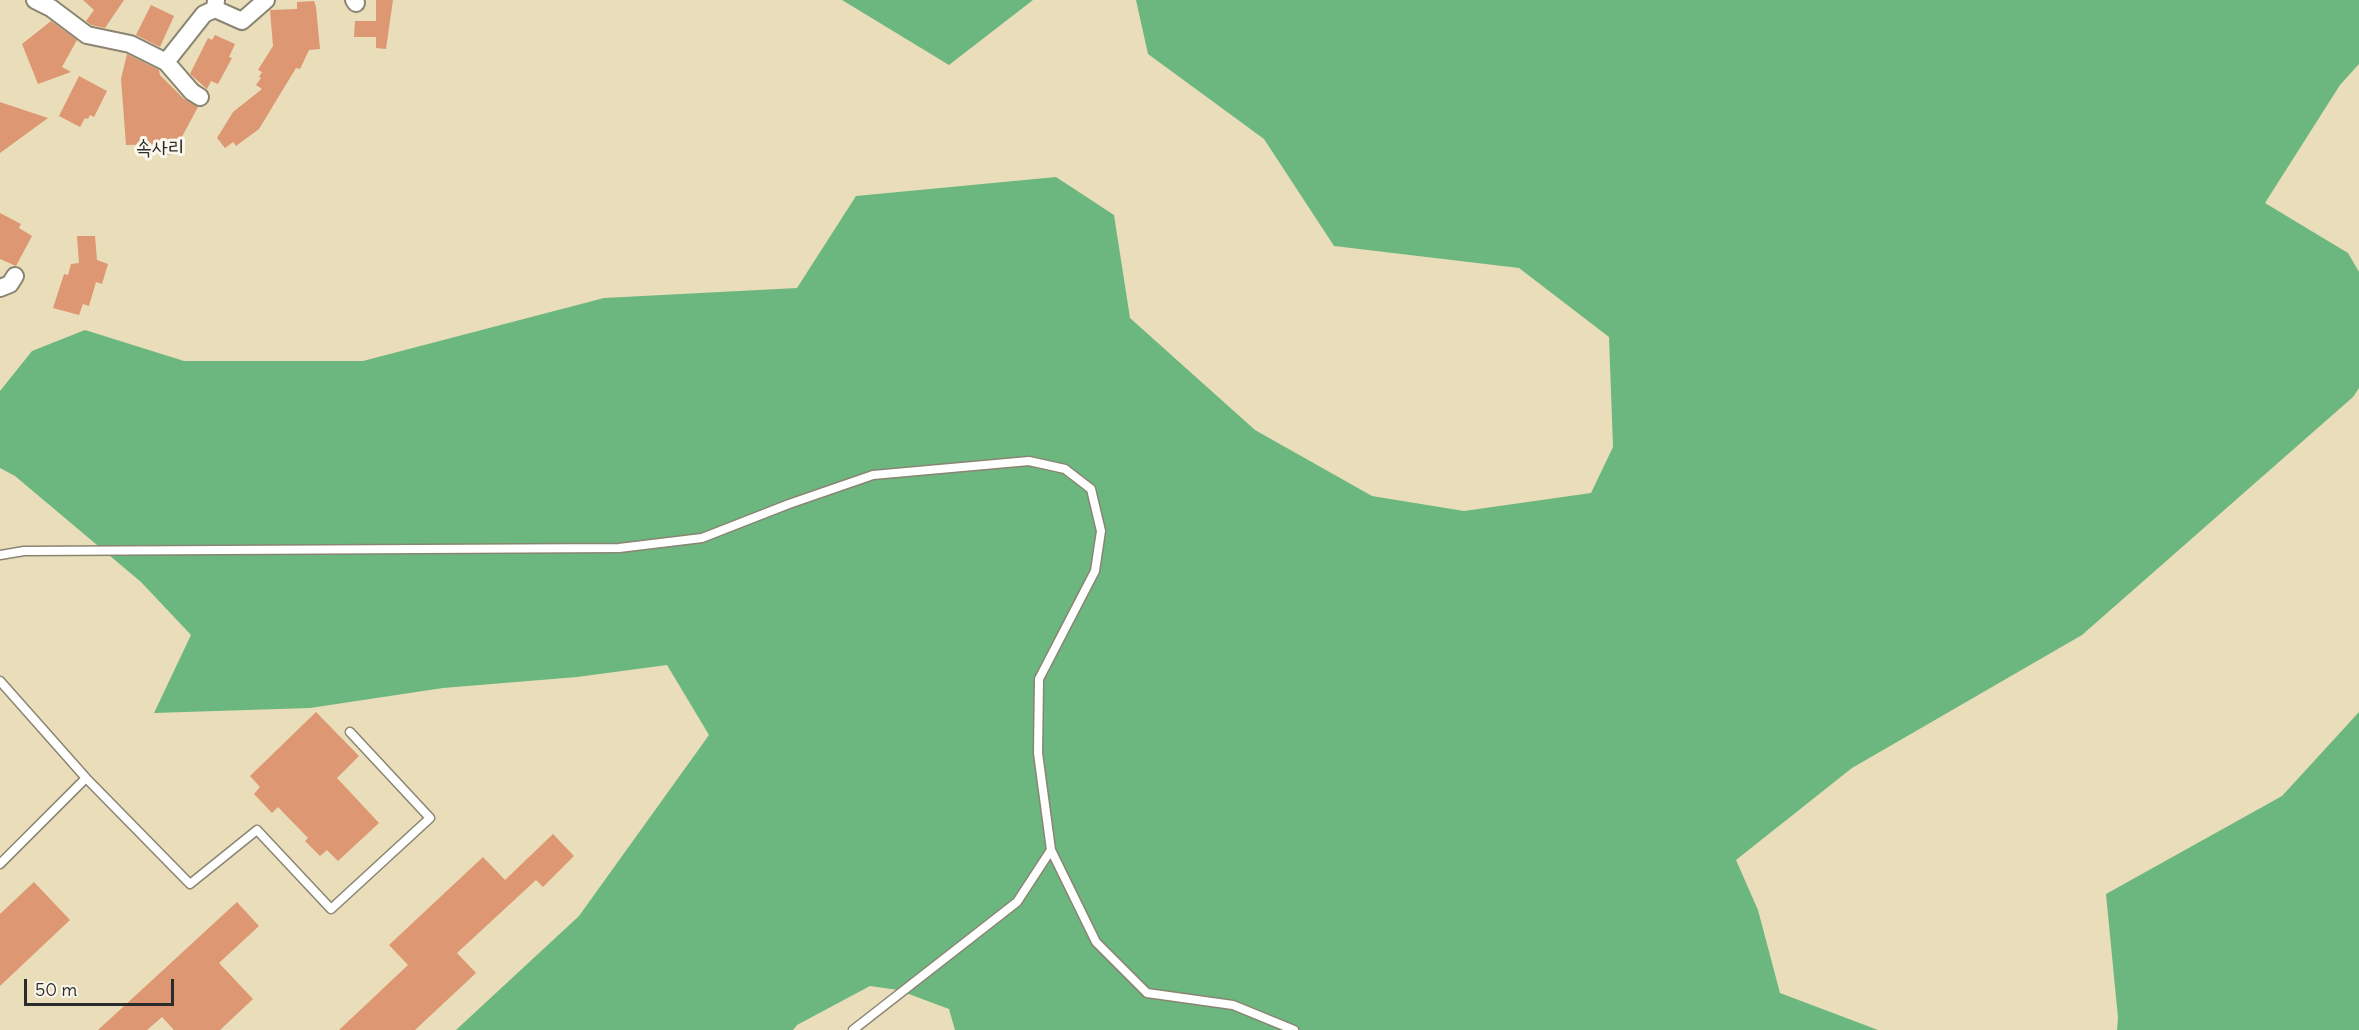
<!DOCTYPE html>
<meta charset="utf-8">
<style>
body{margin:0}
#map{position:relative;width:2359px;height:1030px;overflow:hidden;background:#e9deb9;font-family:Delius,sans-serif}
canvas{display:block}
.scale{position:absolute;left:24px;top:979px;width:150px;height:27px;box-sizing:border-box;border:3px solid #2b2b2b;border-top:0;padding-left:8px;font-size:18px;line-height:21px;white-space:nowrap;color:#2b2b2b;-webkit-text-stroke:4px #fbf7ec;paint-order:stroke}
</style>
<div id="map">
<canvas width="2359" height="1030"></canvas>
<div class="scale">50 m</div>
</div>
<script>
const ctx = document.querySelector('canvas').getContext('2d');
ctx.lineJoin = 'round';
function fillPath(path, color) { ctx.fillStyle = color; ctx.fill(path, 'evenodd'); }
const poly = rows => new Path2D(rows.map(r => 'M' + r).join(''));
function trace(path, color, width, dash) { ctx.strokeStyle = color; ctx.lineWidth = width; ctx.lineCap = dash ? 'butt' : 'round'; ctx.setLineDash(dash || []); ctx.stroke(path); }
function drawText(font, color, halo, rows, align = 'center') {
  ctx.font = font + ' Delius,"Poor Story",sans-serif'; ctx.lineWidth = 6; ctx.setLineDash([]); ctx.textBaseline = 'middle'; ctx.strokeStyle = halo; ctx.fillStyle = color; for (const [text, x, y, turn = 0] of rows) {
    ctx.save(); ctx.translate(x, y); ctx.rotate((+turn || 0) * Math.PI / 180); ctx.textAlign = isNaN(turn) ? turn : align; if (halo) ctx.strokeText(text, 0, 0); ctx.fillText(text, 0, 0); ctx.restore();
  }
}
fillPath(poly([
 [842,0,1033,0,949,65],
 [1136,0,2359,0,2359,64,2340,85,2265,203,2348,253,2359,272,2359,388,2353,397,2082,635,1852,768,1736,860,1758,910,1780,993,1878,1030,955,1030,949,1009,898,990,870,986,797,1025,793,1030,456,1030,579,916,709,735,667,665,577,677,443,688,310,708,154,713,191,635,141,582,15,476,0,468,0,391,32,351,85,330,184,361,363,361,604,298,797,288,856,196,1056,177,1114,215,1130,318,1255,430,1372,496,1464,511,1591,493,1613,447,1609,337,1519,268,1334,246,1264,139,1148,54],
 [2359,712,2359,1030,2117,1030,2118,1018,2106,894,2282,796]
]), '#6cb77f');
fillPath(poly([
 [83,0,124,0,105,28,91,25,86,21,94,10],
 [376,0,393,0,386,49,376,48,376,37,354,37,355,21,376,21],
 [314,1,316,7,320,49,309,50,300,69,296,68,259,129,236,146,233,142,225,148,217,138,233,112,262,89,256,85,261,78,259,77,262,72,258,70,273,46,270,10,297,9,297,2],
 [151,5,174,16,160,47,136,35],
 [51,21,77,40,62,67,71,72,38,84,22,44],
 [215,35,235,44,229,57,232,58,218,84,211,81,207,89,190,74,208,38,212,40],
 [127,54,159,70,160,75,184,99,198,107,172,155,158,155,158,144,126,145,121,79],
 [79,76,107,91,94,117,90,115,88,119,85,118,80,127,59,116],
 [0,102,48,118,0,153],
 [0,213,21,224,19,228,32,236,16,266,0,259],
 [77,236,95,236,97,260,108,264,102,284,96,282,89,306,83,304,79,315,53,308,64,274,68,275,71,264,79,263],
 [316,712,359,756,337,778,379,823,338,861,327,850,320,856,305,841,308,838,278,807,272,813,254,794,260,787,250,776],
 [553,834,574,856,543,887,536,880,457,953,476,973,415,1030,339,1030,408,965,389,945,483,857,505,880],
 [34,882,70,920,0,986,0,914],
 [237,902,259,926,219,963,253,999,220,1030,174,1030,162,1017,147,1030,98,1030]
]), '#dd9772');
const lane = poly([
 [0,555,24,551,619,548,702,538,789,504,873,475,1029,461,1065,469,1091,489,1101,531,1095,571,1039,679,1038,753,1051,850],
 [0,681,86,778,0,864],
 [86,778,190,884,257,830,331,909,430,818,350,732],
 [853,1030,1017,902,1051,850,1096,942,1147,993,1233,1005,1294,1030]
]);
const street = poly([
 [35,0,51,8,87,35,130,44,166,62,204,14,215,9,216,0],
 [354,0,356,3],
 [215,9,242,21,266,0],
 [166,62,192,92,200,97],
 [0,288,10,284,15,276]
]);
trace(lane, '#8a8472', 11);
trace(street, '#8a8472', 20);
trace(lane, '#fff', 8);
trace(street, '#fff', 16);
drawText('20px', '#2b2b2b', '#fbf7ec', [
 ["속사리",160,148]
]);
</script>
